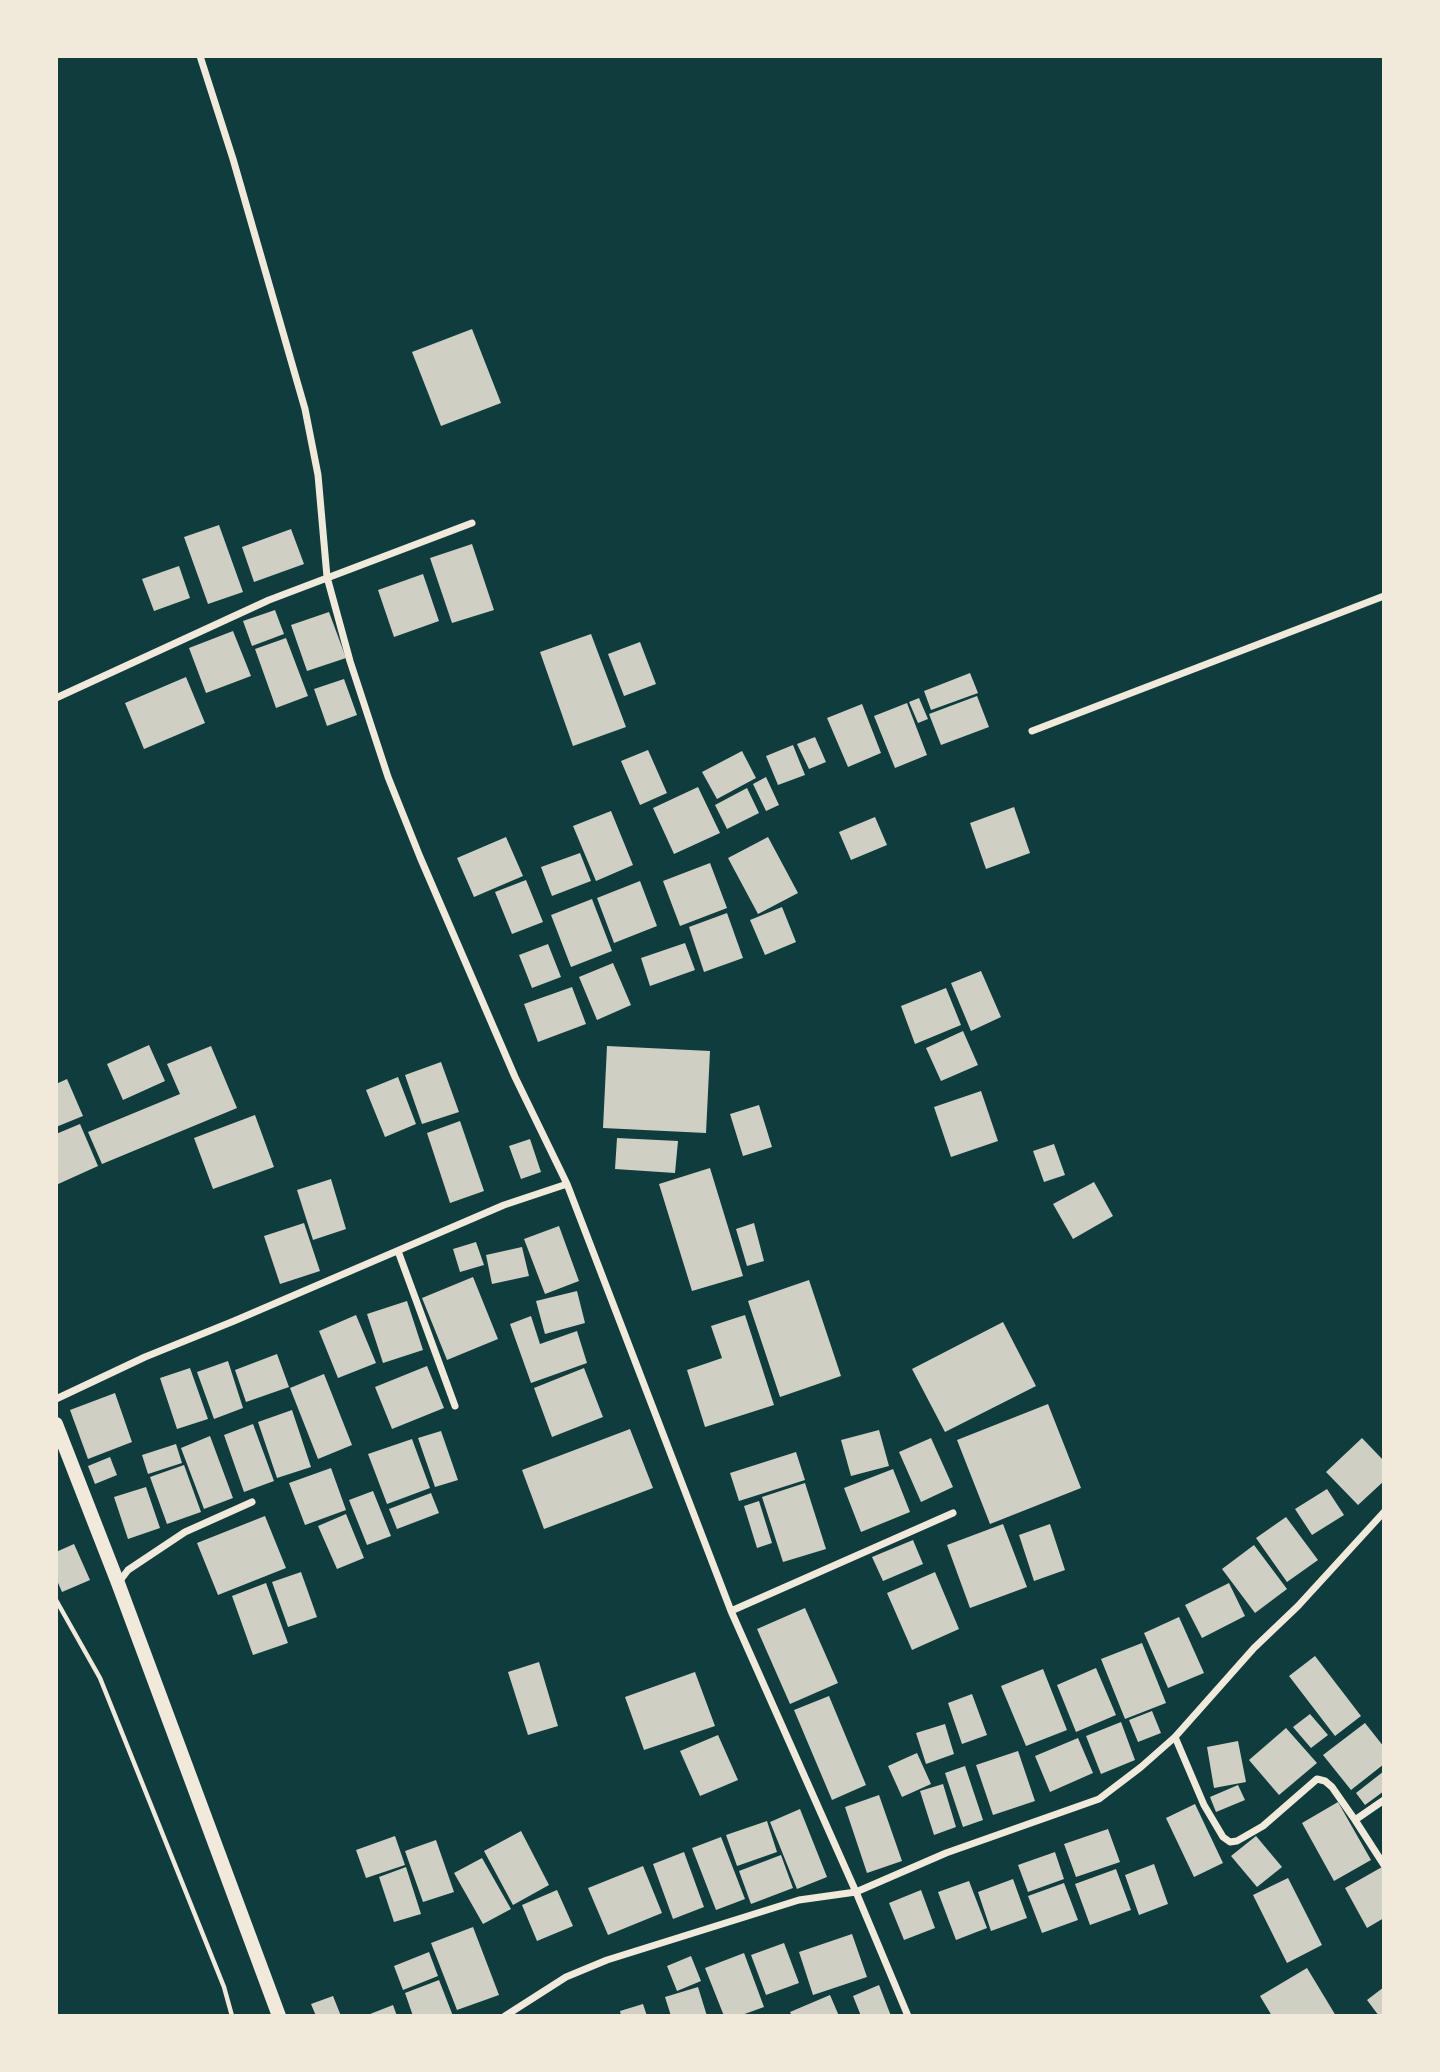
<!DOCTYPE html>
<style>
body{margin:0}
#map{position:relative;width:1440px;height:2072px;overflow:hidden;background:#0f3d3e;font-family:Signika,sans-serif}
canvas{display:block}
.frame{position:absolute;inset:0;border:58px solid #f1e9da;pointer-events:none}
</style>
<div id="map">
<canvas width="1440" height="2072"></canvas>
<div class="frame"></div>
</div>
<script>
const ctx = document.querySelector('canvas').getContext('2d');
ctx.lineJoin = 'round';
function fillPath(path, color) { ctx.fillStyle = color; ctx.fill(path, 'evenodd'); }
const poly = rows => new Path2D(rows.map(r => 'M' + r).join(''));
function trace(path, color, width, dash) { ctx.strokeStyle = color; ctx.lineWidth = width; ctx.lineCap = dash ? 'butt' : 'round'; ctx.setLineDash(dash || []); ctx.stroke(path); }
fillPath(poly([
 [472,329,501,403,441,426,412,352],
 [219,525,243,592,208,604,184,537],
 [291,529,304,564,254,582,242,547],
 [472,544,494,610,452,623,430,558],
 [179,566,190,598,154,611,142,579],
 [423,574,439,621,394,637,378,590],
 [275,610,284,634,252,646,243,621],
 [329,612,346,658,307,671,291,625],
 [233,631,251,676,206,693,189,648],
 [591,634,626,727,573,746,540,652],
 [286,638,308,696,276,708,255,649],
 [640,642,656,684,624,696,608,654],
 [970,673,978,693,931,710,924,691],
 [186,677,205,723,144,749,125,703],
 [344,679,357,715,327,726,314,689],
 [977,696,989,727,941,745,929,714],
 [919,698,928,719,918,723,909,702],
 [907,703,927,755,895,768,874,716],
 [862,704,881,753,848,767,827,718],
 [815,737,826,762,809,769,797,744],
 [793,745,805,775,778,785,766,756],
 [648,750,667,793,640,805,621,761],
 [742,751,756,778,717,799,702,772],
 [766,777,779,805,766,811,753,784],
 [698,787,720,833,674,854,653,808],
 [747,788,759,813,727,829,715,805],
 [1014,807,1030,853,986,869,970,823],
 [611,811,633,865,596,881,573,826],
 [875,817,887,845,851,860,839,832],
 [506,837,523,876,474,897,457,858],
 [768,837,798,893,758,914,728,858],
 [580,853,591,881,552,896,541,867],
 [710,863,727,908,680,926,663,881],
 [526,880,543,922,512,934,495,892],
 [640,881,657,926,614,943,597,898],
 [592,899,612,951,571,967,551,915],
 [782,907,796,942,765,955,750,920],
 [727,913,743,958,704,972,689,927],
 [685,943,695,970,650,986,641,958],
 [548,944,561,977,532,988,519,955],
 [613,963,631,1005,597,1020,579,977],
 [981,971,1001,1017,971,1031,951,983],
 [572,987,586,1024,538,1042,524,1004],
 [946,988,961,1025,915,1044,901,1006],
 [963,1031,978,1065,941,1081,926,1048],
 [149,1045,165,1081,123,1100,107,1064],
 [211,1046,237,1108,102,1164,88,1132,180,1094,167,1064],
 [607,1046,710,1051,706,1133,603,1128],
 [441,1062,459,1112,422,1124,405,1075],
 [398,1077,416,1124,385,1137,366,1090],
 [67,1079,83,1116,56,1127,56,1084],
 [981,1091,998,1141,951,1157,934,1107],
 [759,1105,772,1147,743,1156,730,1114],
 [255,1115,274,1167,213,1189,194,1138],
 [460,1121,484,1191,450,1203,427,1133],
 [80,1124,98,1166,56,1185,56,1134],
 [617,1138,678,1141,675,1173,615,1169],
 [530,1139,541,1172,521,1179,509,1146],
 [1054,1144,1065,1175,1044,1182,1033,1151],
 [710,1168,743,1276,692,1291,659,1184],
 [331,1179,346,1229,313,1240,297,1190],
 [1094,1182,1113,1216,1073,1239,1053,1204],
 [304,1223,320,1271,280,1284,264,1236],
 [754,1223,764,1261,747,1266,736,1229],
 [559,1226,579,1281,545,1294,524,1239],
 [476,1242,484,1265,460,1272,453,1249],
 [522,1247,529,1276,492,1284,486,1255],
 [473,1277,498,1339,447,1360,422,1298],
 [809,1280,841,1376,780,1397,748,1301],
 [577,1291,585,1323,545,1334,536,1301],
 [407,1301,423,1350,383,1363,367,1314],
 [356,1315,376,1363,338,1378,319,1331],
 [745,1315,774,1405,705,1427,687,1370,722,1358,711,1326],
 [531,1316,540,1344,577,1331,587,1363,531,1383,510,1324],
 [1003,1322,1036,1386,945,1432,912,1369],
 [277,1354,289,1387,246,1402,235,1370],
 [228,1361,243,1408,214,1419,197,1372],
 [427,1366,444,1408,392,1429,375,1387],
 [190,1368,208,1419,177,1429,160,1378],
 [584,1368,603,1417,552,1437,534,1388],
 [324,1374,352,1445,318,1459,290,1388],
 [115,1393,132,1442,88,1459,70,1410],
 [1048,1404,1081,1488,990,1524,957,1440],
 [292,1410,311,1467,277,1478,258,1422],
 [253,1424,274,1481,244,1492,224,1435],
 [630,1429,653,1488,544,1529,522,1470],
 [879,1430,889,1466,851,1476,841,1440],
 [441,1431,458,1480,435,1487,418,1438],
 [210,1436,233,1498,204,1509,181,1448],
 [931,1438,953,1487,921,1502,899,1452],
 [1362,1438,1384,1461,1384,1481,1358,1505,1326,1472],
 [412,1439,430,1488,387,1504,368,1454],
 [176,1444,182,1463,148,1474,142,1455],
 [796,1452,805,1480,739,1501,730,1473],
 [110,1457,117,1475,95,1484,88,1466],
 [184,1465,201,1512,167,1524,150,1477],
 [331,1468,346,1510,305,1525,289,1483],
 [893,1469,910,1512,861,1532,844,1488],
 [805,1483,826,1549,783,1562,762,1497],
 [146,1487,160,1528,128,1539,114,1497],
 [1327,1489,1344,1515,1312,1535,1295,1509],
 [373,1491,391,1536,367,1545,349,1500],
 [431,1493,439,1513,397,1529,389,1509],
 [759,1501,772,1543,757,1548,744,1506],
 [346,1514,364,1558,337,1569,318,1526],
 [265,1516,286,1568,218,1595,197,1543],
 [1286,1517,1318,1560,1287,1582,1256,1538],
 [1003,1524,1027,1587,970,1608,947,1545],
 [1050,1524,1065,1570,1034,1581,1019,1535],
 [913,1540,923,1564,883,1581,872,1557],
 [74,1544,90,1580,62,1592,56,1578,56,1552],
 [1254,1545,1287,1589,1255,1613,1222,1569],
 [301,1572,317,1617,288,1627,272,1582],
 [935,1572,959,1629,912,1650,887,1593],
 [266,1583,288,1643,253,1655,232,1596],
 [1229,1583,1245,1616,1202,1638,1185,1605],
 [805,1608,838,1683,790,1704,757,1629],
 [1179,1617,1204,1673,1168,1688,1144,1633],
 [1142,1643,1166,1703,1125,1719,1101,1659],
 [1315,1656,1361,1716,1335,1736,1289,1676],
 [539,1662,558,1726,528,1735,508,1672],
 [1096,1668,1116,1715,1076,1732,1057,1685],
 [1043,1669,1067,1730,1026,1746,1001,1686],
 [695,1672,715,1726,644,1750,625,1697],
 [972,1694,987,1735,962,1744,948,1703],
 [829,1696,866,1785,832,1800,794,1710],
 [1152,1711,1161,1733,1138,1742,1129,1720],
 [1310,1714,1328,1735,1311,1748,1293,1727],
 [1121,1722,1135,1760,1101,1774,1086,1736],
 [1365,1723,1384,1747,1384,1764,1351,1790,1323,1755],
 [945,1724,954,1754,926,1764,916,1733],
 [1286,1728,1317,1763,1279,1795,1249,1760],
 [718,1735,738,1780,700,1796,680,1751],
 [1078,1738,1093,1773,1050,1792,1035,1756],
 [1238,1741,1246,1782,1214,1788,1207,1747],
 [1018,1751,1035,1801,993,1815,976,1765],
 [917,1753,931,1784,902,1797,888,1766],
 [965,1766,983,1820,963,1827,945,1773],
 [1384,1771,1384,1791,1365,1805,1356,1793],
 [943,1784,956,1827,934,1835,920,1791],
 [1238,1785,1245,1800,1216,1812,1210,1797],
 [879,1795,902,1861,867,1873,845,1807],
 [1338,1802,1371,1860,1334,1881,1302,1823],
 [1195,1804,1223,1863,1194,1877,1166,1818],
 [800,1809,827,1877,797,1889,770,1822],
 [767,1821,777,1852,737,1866,726,1835],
 [1108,1829,1120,1862,1076,1877,1064,1844],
 [521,1831,549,1885,513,1905,484,1851],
 [395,1836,405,1865,366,1878,356,1850],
 [1256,1836,1282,1867,1257,1887,1231,1856],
 [721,1837,745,1899,716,1910,692,1848],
 [436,1840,454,1892,423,1902,405,1851],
 [684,1852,704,1907,673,1919,653,1864],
 [1055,1852,1064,1879,1028,1892,1018,1865],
 [781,1855,793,1888,751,1904,739,1871],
 [482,1858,511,1909,483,1924,454,1873],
 [1154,1864,1168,1904,1139,1915,1125,1875],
 [643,1866,662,1913,608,1935,588,1888],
 [406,1867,421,1914,394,1922,379,1877],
 [1382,1867,1384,1871,1384,1918,1367,1928,1345,1888],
 [1116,1869,1131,1910,1090,1925,1075,1884],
 [1288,1878,1322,1945,1287,1963,1253,1895],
 [1013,1879,1027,1918,991,1931,978,1892],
 [969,1881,987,1928,956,1940,938,1892],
 [1064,1883,1078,1920,1042,1933,1028,1896],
 [557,1890,573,1926,537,1941,522,1905],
 [921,1890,935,1928,904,1940,889,1903],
 [473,1927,499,1995,457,2010,431,1943],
 [852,1934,867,1977,813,1995,799,1952],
 [784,1943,799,1983,766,1995,751,1955],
 [429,1952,438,1976,403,1990,394,1966],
 [744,1953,764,2007,739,2016,724,2016,705,1968],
 [691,1956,701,1981,677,1991,667,1966],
 [1307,1968,1336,2016,1272,2016,1260,1996],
 [439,1980,453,2016,413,2016,405,1993],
 [879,1985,891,2016,861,2016,853,1996],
 [698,1987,707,2016,671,2016,665,1997],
 [1384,1987,1384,2016,1379,2016,1367,2000],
 [830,1995,839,2016,792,2016,790,2012],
 [333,1996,341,2016,316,2016,311,2004],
 [643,2004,647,2016,621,2016,620,2011],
 [393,2005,397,2016,365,2016]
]), '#cfcfc3');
trace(poly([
 [56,1600,100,1678,224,1987,232,2016]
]), '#f1e9da', 4.5);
trace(poly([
 [200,56,233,159,305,409,318,475,327,577,350,661,388,777,420,857,515,1077,567,1184,731,1611,856,1892,908,2016],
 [56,698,269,600,472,523],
 [1032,731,1384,596],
 [398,1251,455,1406],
 [56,1399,145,1357,234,1321,504,1205,567,1184],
 [119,1582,128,1570,185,1532,252,1502],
 [731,1611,953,1513],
 [1175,1737,1204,1805,1223,1837,1230,1842,1237,1841,1263,1826,1317,1779,1325,1781,1332,1787,1355,1820,1384,1800],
 [1355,1820,1384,1865],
 [505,2016,566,1977,607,1960,799,1900,856,1892,946,1853,1099,1799,1141,1767,1175,1737,1254,1648,1298,1606,1384,1512]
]), '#f1e9da', 7);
trace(poly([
 [56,1424,118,1583,279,2016]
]), '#f1e9da', 14);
</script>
